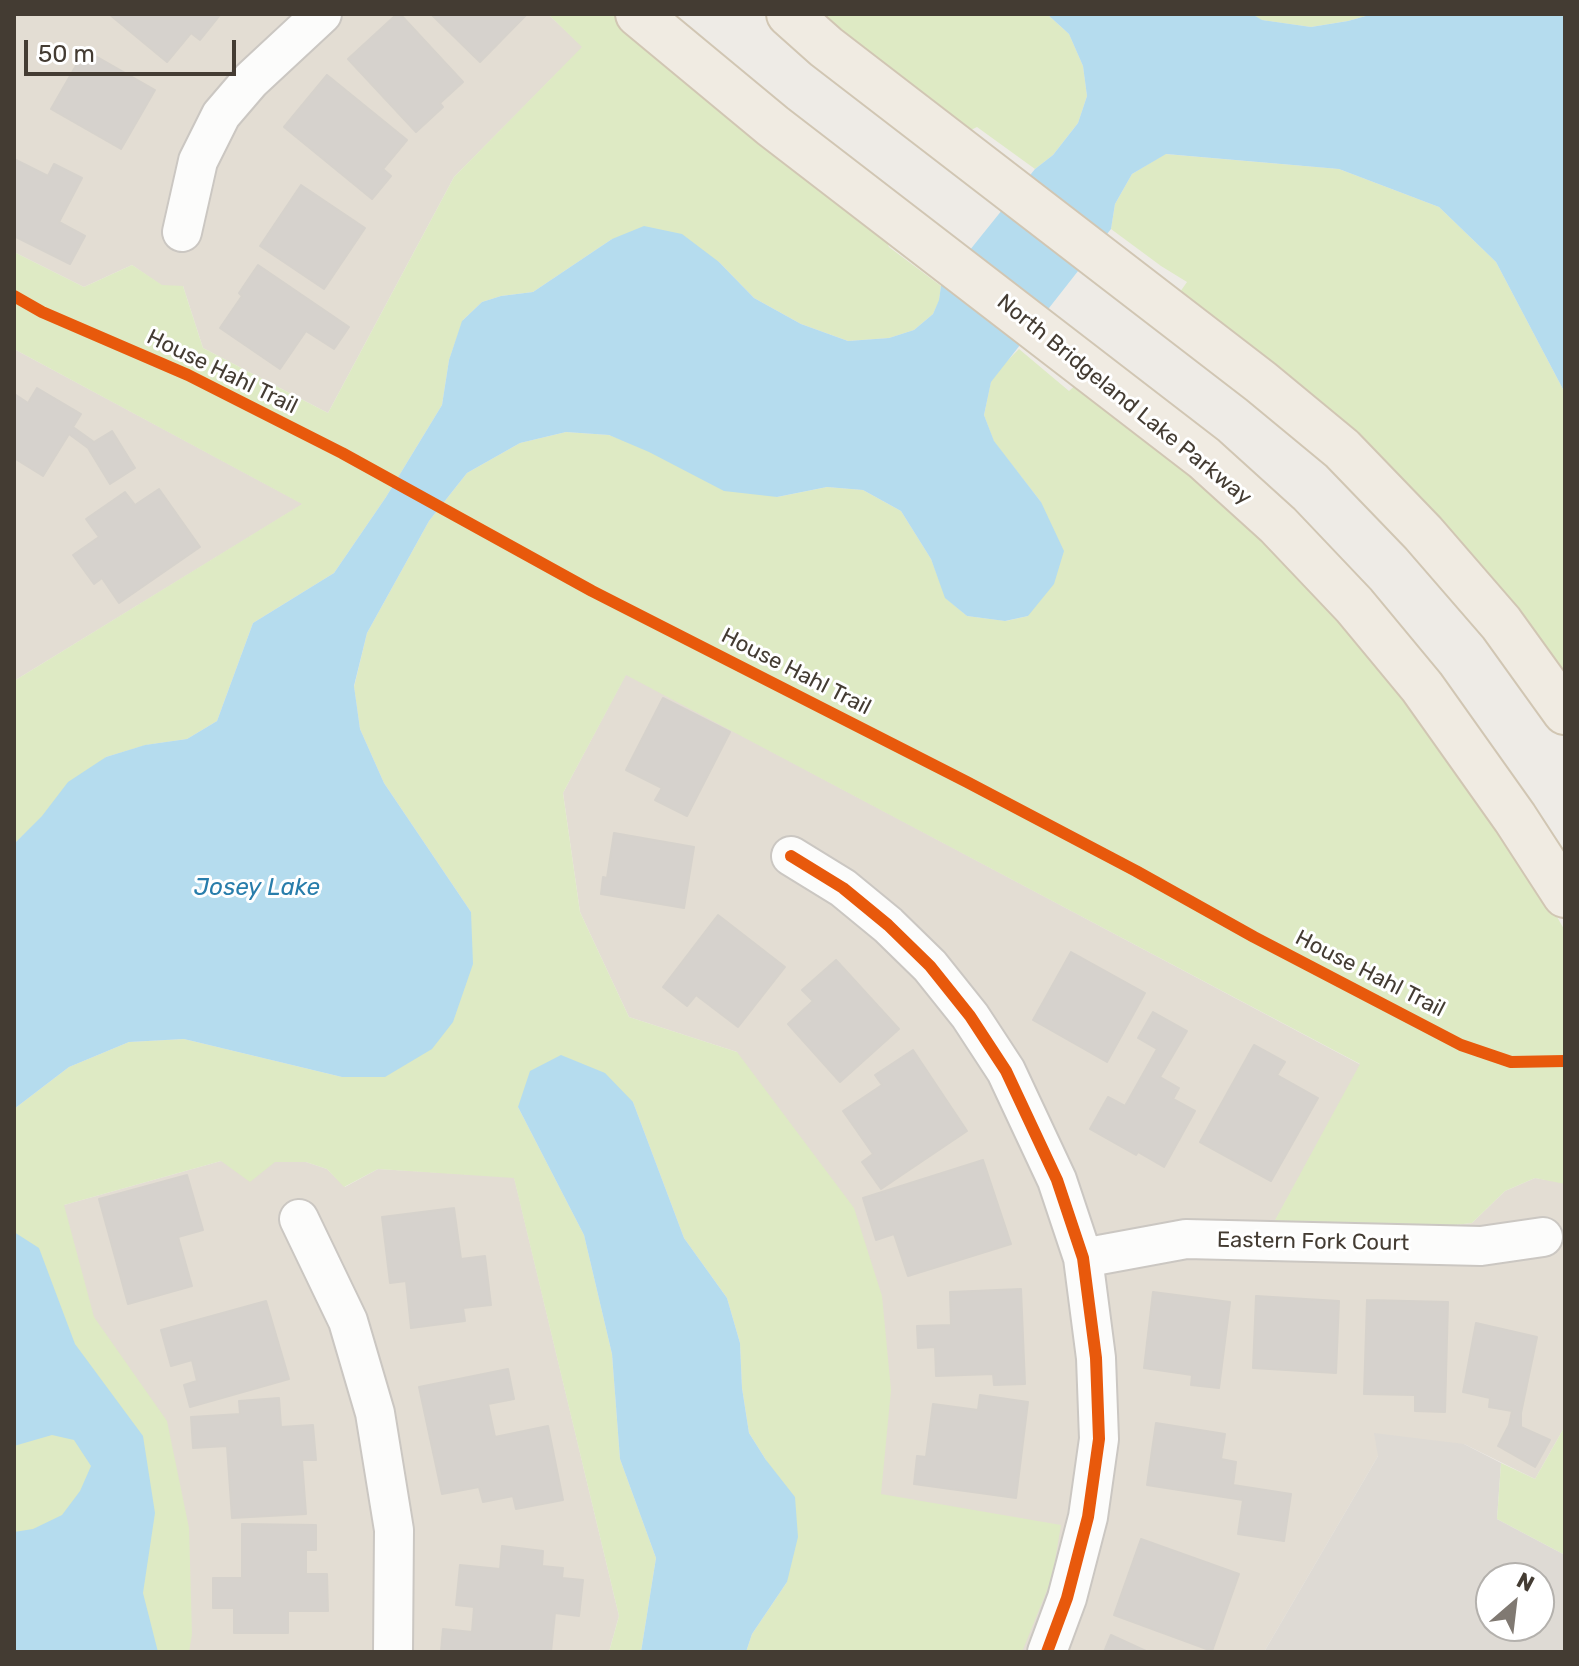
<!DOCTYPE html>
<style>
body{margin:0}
#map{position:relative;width:1579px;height:1666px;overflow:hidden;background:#eeebe6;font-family:Rubik,sans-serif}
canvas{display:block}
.frame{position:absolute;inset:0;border:16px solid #443c33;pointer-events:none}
.north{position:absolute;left:1475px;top:1562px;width:80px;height:80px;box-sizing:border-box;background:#fff;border:2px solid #b4b1ad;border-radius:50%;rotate:28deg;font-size:22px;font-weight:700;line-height:32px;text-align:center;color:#443c33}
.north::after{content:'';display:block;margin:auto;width:28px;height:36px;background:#807972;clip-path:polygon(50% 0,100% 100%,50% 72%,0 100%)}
.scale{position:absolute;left:24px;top:40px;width:212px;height:36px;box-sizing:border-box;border:4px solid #443c33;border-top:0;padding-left:10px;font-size:24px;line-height:28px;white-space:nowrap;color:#443c33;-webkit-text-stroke:6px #fff;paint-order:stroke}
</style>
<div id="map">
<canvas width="1579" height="1666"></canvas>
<div class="frame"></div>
<div class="north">N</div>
<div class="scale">50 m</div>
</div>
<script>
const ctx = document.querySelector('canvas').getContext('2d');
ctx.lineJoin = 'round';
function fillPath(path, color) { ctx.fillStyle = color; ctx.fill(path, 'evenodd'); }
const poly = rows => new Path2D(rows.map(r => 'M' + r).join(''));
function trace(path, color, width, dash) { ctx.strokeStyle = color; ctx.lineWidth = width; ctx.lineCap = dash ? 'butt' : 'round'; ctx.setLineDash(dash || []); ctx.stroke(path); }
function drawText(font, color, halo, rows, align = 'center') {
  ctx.font = font + ' Rubik,sans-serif'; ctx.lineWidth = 6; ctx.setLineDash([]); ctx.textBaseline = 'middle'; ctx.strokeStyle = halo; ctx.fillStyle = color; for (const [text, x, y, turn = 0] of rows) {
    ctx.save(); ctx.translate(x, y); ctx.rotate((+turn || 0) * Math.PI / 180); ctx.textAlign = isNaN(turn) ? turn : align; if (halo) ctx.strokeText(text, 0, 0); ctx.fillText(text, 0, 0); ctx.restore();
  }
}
fillPath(poly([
 [14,14,548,14,583,47,454,177,328,413,203,348,183,286,162,286,132,265,84,287,14,252],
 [14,349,303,504,14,681],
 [626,674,1361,1065,1275,1221,1438,1227,1472,1223,1505,1191,1535,1178,1565,1183,1565,1426,1535,1479,1464,1444,1378,1456,1264,1652,830,1652,737,1052,629,1017,580,912,563,793],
 [221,1161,306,1162,327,1169,345,1187,378,1169,514,1177,619,1616,609,1652,14,1652,14,1234,64,1205]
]), '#e3ddd3');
fillPath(poly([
 [1374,1433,1464,1444,1501,1463,1497,1519,1565,1555,1565,1652,1264,1652,1378,1456],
 [1491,1578,1539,1578,1539,1626,1491,1626]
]), '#dedad4');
fillPath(poly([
 [548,14,615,14,693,84,882,231,889,247,941,286,939,301,933,314,914,330,889,338,848,341,801,324,754,298,719,262,612,239,533,292,501,296,482,302,463,320,449,360,442,405,386,497,334,573,253,623,217,721,187,739,146,745,106,757,14,844,14,681,302,504,14,349,14,252,84,287,132,265,162,285,183,286,203,348,328,413,454,177,582,47],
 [817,14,1047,14,1069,34,1083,66,1087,96,1078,123,1053,155,1035,169,977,127,969,131],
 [1252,14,1373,14,1348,21,1311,27,1261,20],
 [1165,154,1339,169,1439,207,1496,262,1565,393,1565,683,1180,292,1187,282,1161,266,1111,229,1115,204,1132,174],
 [1019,349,1069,391,1080,381,1236,510,1372,650,1528,865,1565,931,1565,1184,1535,1178,1505,1191,1472,1223,1438,1227,1274,1222,1360,1064,626,675,563,793,580,912,629,1017,737,1052,854,1208,882,1296,891,1390,881,1494,1061,1525,1052,1578,1022,1652,746,1652,752,1634,787,1582,766,1460,749,1433,742,1388,740,1343,727,1298,684,1238,633,1102,518,1107,584,1235,612,1354,620,1459,656,1558,641,1652,609,1652,619,1616,514,1178,378,1169,344,1187,327,1169,306,1162,275,1162,250,1182,221,1161,64,1205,94,1317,167,1421,189,1528,192,1634,189,1652,14,1652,14,1109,69,1067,129,1042,184,1039,342,1077,471,912,384,783,360,729,354,687,367,633,429,521,467,473,520,443,566,432,609,435,777,497,827,487,863,490,901,511,931,559,946,598,967,616,1006,621,1028,616,1041,502,994,442,984,415,991,381,1002,366],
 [1565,1426,1565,1555,1497,1519,1501,1463,1535,1479]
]), '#deeac4');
fillPath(poly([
 [1047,14,1252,14,1262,20,1311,27,1348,21,1373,14,1565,14,1565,393,1496,262,1439,207,1339,169,1166,154,1132,174,1115,204,1111,229,991,382,984,415,994,441,1041,502,1064,551,1054,584,1028,616,1005,621,967,616,945,598,931,559,901,511,863,490,827,487,777,497,724,491,649,452,609,435,566,432,520,443,467,473,429,521,367,633,354,686,360,729,384,783,471,912,473,964,453,1022,432,1049,385,1077,342,1077,184,1039,129,1042,69,1067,14,1109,14,844,42,816,68,782,106,757,145,745,187,739,217,721,253,623,334,573,386,497,442,405,449,360,462,321,482,302,501,296,533,292,612,239,644,226,682,234,719,262,754,298,801,324,848,341,889,338,914,330,933,314,939,300,941,286,1035,169,1053,155,1078,123,1087,96,1083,66,1069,34],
 [561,1055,605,1073,633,1102,684,1238,727,1298,740,1343,742,1388,749,1433,766,1460,795,1497,798,1537,787,1582,752,1634,746,1652,641,1652,656,1558,620,1459,612,1354,584,1235,518,1107,530,1071],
 [14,1232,39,1248,75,1344,143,1436,155,1513,143,1593,158,1652,14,1652,14,1532,33,1529,62,1515,80,1491,91,1466,74,1440,52,1435,14,1446]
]), '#b5dcee');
const building = poly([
 [109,14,218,14,220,15,200,40,191,33,167,62,109,14],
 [397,14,400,14,463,82,440,103,443,107,416,132,348,59,397,14],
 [431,14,527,14,480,62,431,14],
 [85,50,155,90,121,149,51,109,85,50],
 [327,75,407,140,383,169,391,176,372,199,284,127,327,75],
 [14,159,48,176,54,164,82,178,59,222,85,236,70,264,14,236,14,159],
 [301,185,365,228,324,289,260,246,301,185],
 [258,265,349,327,334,349,306,331,280,369,220,328,242,296,239,293,258,265],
 [37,388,81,414,73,427,94,442,112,431,135,468,110,484,88,448,69,434,43,476,14,458,14,399,16,395,28,403,37,388],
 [159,489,200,547,119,603,102,578,94,584,73,555,99,537,86,519,125,492,135,505,159,489],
 [663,698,730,732,687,816,655,800,662,788,626,770,663,698],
 [614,833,694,847,684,908,601,894,603,877,607,878,614,833],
 [718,915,785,967,738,1027,696,995,687,1006,663,987,718,915],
 [1071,952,1145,993,1107,1062,1033,1020,1071,952],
 [836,960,899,1029,840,1082,788,1024,813,1001,802,990,836,960],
 [1153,1012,1187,1031,1160,1077,1179,1088,1173,1099,1195,1111,1164,1167,1138,1152,1136,1155,1090,1129,1108,1097,1125,1106,1157,1049,1138,1038,1153,1012],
 [1254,1045,1285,1062,1277,1075,1318,1098,1271,1181,1200,1142,1254,1045],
 [913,1050,967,1131,881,1189,862,1162,873,1154,843,1111,882,1085,875,1075,913,1050],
 [983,1160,1011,1244,908,1276,894,1234,876,1240,863,1198,983,1160],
 [187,1175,203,1230,178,1237,192,1286,128,1304,99,1199,187,1175],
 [454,1208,461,1259,485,1256,491,1305,463,1308,465,1321,411,1328,406,1281,390,1283,382,1217,454,1208],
 [1021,1289,1025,1384,994,1385,993,1374,936,1376,935,1347,918,1348,917,1326,951,1325,950,1292,1021,1289],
 [1153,1292,1230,1302,1219,1388,1191,1385,1192,1375,1144,1368,1153,1292],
 [1256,1296,1339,1301,1336,1373,1253,1368,1256,1296],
 [1367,1300,1448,1302,1445,1412,1415,1411,1415,1395,1364,1394,1367,1300],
 [266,1301,289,1379,190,1407,184,1385,197,1381,192,1360,171,1366,161,1330,266,1301],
 [1476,1323,1537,1337,1521,1413,1521,1427,1550,1440,1535,1467,1498,1446,1509,1425,1512,1411,1489,1407,1490,1398,1463,1392,1476,1323],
 [508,1369,514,1399,488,1404,495,1437,548,1426,563,1500,516,1509,513,1496,483,1502,479,1487,442,1494,419,1387,508,1369],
 [980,1395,1028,1402,1016,1498,914,1484,917,1456,926,1457,933,1404,978,1410,980,1395],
 [279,1398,281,1427,313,1425,316,1460,302,1460,306,1514,232,1518,227,1446,193,1448,191,1417,240,1414,239,1401,279,1398],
 [1156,1423,1225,1434,1221,1459,1236,1462,1233,1485,1291,1494,1284,1541,1238,1534,1243,1500,1147,1485,1156,1423],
 [242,1524,316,1525,316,1550,306,1550,306,1574,327,1574,328,1611,288,1611,288,1633,234,1633,234,1608,213,1608,213,1578,242,1578,242,1524],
 [1141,1539,1239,1574,1212,1651,1114,1615,1141,1539],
 [502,1546,543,1551,542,1566,563,1568,562,1578,583,1580,579,1616,555,1613,551,1652,441,1651,443,1629,472,1632,474,1607,456,1605,460,1565,500,1569,502,1546],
 [1111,1635,1148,1652,1104,1652,1111,1635]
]);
fillPath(building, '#d6d2cd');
trace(building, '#d6d2cc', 2);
const minor = poly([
 [182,232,198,161,221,115,251,80,322,14],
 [791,856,843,888,888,925,930,966,970,1016,1006,1071,1057,1180,1083,1258,1096,1358,1099,1439,1088,1517,1067,1598,1047,1652],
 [299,1219,348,1321,375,1413,394,1530,393,1652],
 [1083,1258,1186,1239,1481,1246,1543,1237]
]);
const major = poly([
 [638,14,773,126,1204,458,1278,525,1354,605,1422,687,1515,818,1565,895],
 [789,14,826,47,1261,382,1342,449,1423,533,1501,623,1565,712]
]);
trace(minor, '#cbc7c2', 42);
trace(major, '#d1c6b3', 48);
trace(minor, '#fcfcfb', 38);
trace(major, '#f0ebe2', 44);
trace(poly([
 [14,296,42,312,188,375,342,453,592,591,967,782,1136,871,1254,937,1461,1045,1511,1062,1565,1061],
 [791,856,843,888,888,925,930,966,970,1016,1006,1071,1057,1180,1083,1258,1096,1358,1099,1439,1088,1517,1067,1598,1047,1652]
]), '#e8590c', 12);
drawText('22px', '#443c33', '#fff', [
 ["House Hahl Trail",222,372,26],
 ["North Bridgeland Lake Parkway",1124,400,39],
 ["House Hahl Trail",796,672,27],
 ["House Hahl Trail",1370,974,27],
 ["Eastern Fork Court",1313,1242,1]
]);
drawText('italic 24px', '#287dab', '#fff', [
 ["Josey Lake",257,888]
]);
</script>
